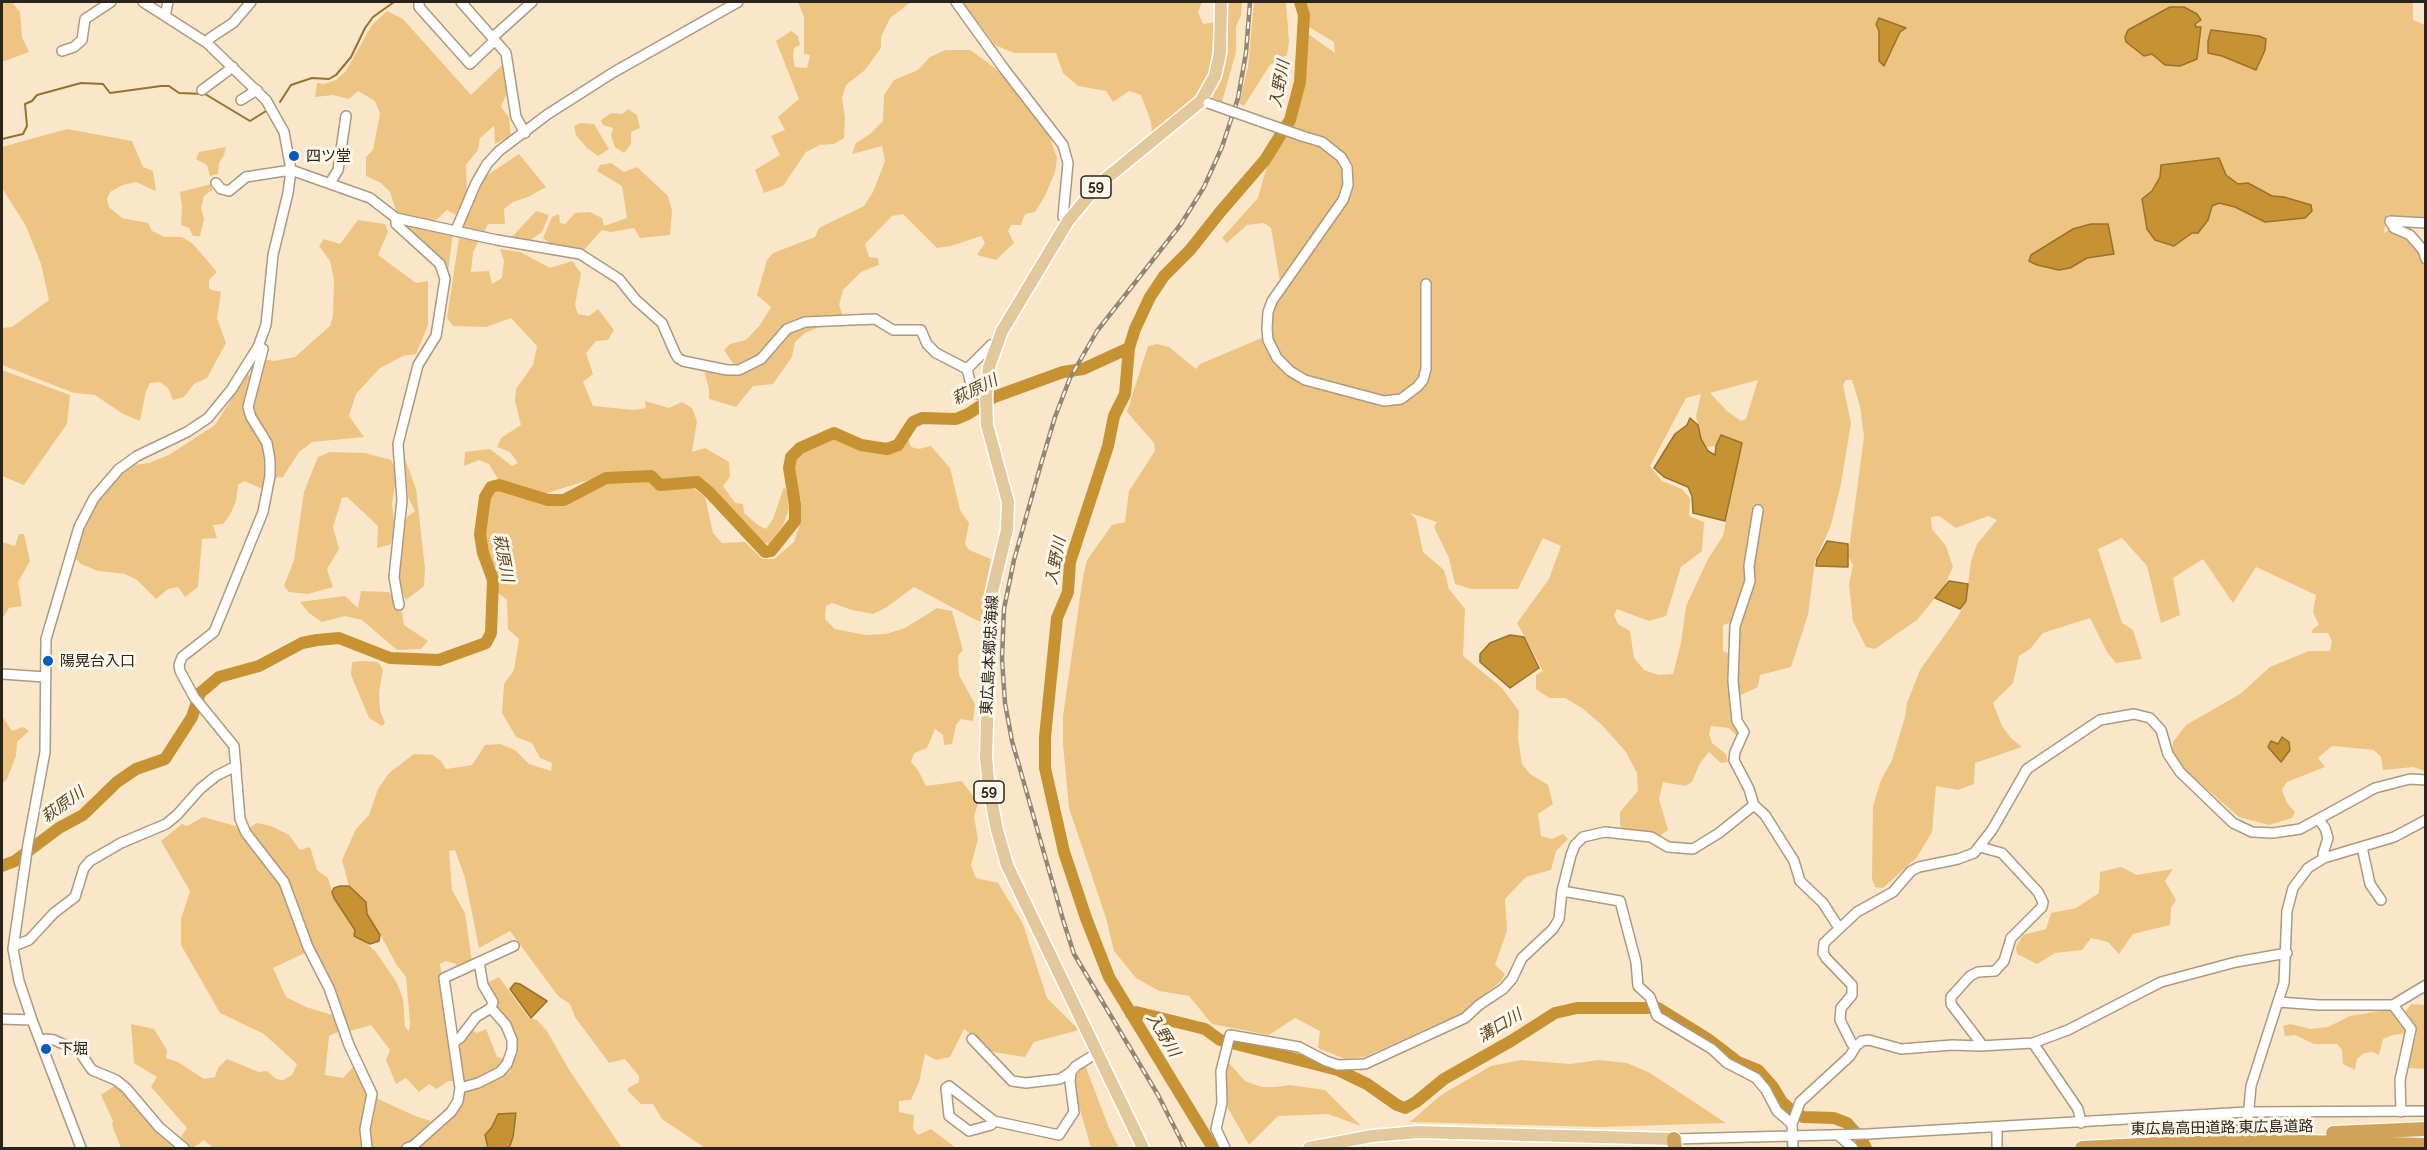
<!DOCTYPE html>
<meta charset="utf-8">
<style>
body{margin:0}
#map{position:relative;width:2427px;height:1150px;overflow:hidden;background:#fae7ca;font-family:Raleway,sans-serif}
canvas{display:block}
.frame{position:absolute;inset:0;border:3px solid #2b241a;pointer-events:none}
</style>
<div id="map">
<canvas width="2427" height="1150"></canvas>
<div class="frame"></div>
</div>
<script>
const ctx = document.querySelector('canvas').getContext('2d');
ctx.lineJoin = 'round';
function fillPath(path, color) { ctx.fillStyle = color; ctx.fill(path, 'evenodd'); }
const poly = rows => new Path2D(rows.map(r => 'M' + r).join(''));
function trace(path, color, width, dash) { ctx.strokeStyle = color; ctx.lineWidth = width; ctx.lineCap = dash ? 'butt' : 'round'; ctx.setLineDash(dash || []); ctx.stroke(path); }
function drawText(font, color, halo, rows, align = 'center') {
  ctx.font = font + ' Raleway,"Noto Sans JP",sans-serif'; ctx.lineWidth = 6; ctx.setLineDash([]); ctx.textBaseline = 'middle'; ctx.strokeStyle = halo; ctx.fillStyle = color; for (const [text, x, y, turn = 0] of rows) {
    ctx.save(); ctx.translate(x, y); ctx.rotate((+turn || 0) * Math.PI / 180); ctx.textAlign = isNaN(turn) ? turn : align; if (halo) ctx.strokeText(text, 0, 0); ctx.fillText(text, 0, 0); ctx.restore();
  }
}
fillPath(poly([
 [2,2,12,2,20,12,22,37,29,52,2,62],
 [798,2,911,2,890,18,881,37,881,48,865,70,846,85,842,98,845,117,844,138,834,144,820,145,806,152,783,186,764,193,755,170,780,155,771,136,785,130,778,117,799,99,776,41,791,31,798,36,800,45,794,48,793,57,795,67,807,68,810,55,804,54,804,17],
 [963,2,1202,2,1198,12,1203,24,1215,22,1210,70,1195,97,1183,111,1152,136,1151,122,1141,95,1129,91,1113,102,1106,91,1078,86,1063,73,1056,53,1014,53,995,45],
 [1226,2,1242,2,1241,15,1236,27,1236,52,1222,102,1212,97,1221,76],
 [1254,2,1286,2,1289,42,1287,55,1270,65,1244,106,1239,103,1248,67],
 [1304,2,2413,2,2413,20,2425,25,2425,220,2387,215,2384,233,2392,229,2401,231,2425,260,2425,771,2413,767,2383,770,2381,757,2374,750,2332,746,2318,758,2325,767,2287,782,2282,790,2287,803,2295,812,2292,818,2269,825,2239,817,2179,765,2172,754,2173,742,2186,725,2240,694,2270,667,2309,651,2330,651,2332,641,2328,633,2312,633,2312,630,2319,625,2313,612,2316,595,2256,567,2233,603,2203,559,2173,578,2180,615,2161,623,2147,566,2122,538,2098,549,2122,623,2133,630,2142,659,2116,663,2107,652,2090,618,2043,633,2030,649,2019,656,2013,683,1993,703,2002,726,2011,738,2022,747,1975,763,1974,784,1958,790,1936,786,1932,832,1917,857,1883,888,1875,887,1872,879,1873,806,1881,780,1892,760,1905,717,1907,703,1920,670,1957,618,1966,601,1971,561,1977,544,1997,520,1988,516,1956,528,1939,516,1931,517,1932,529,1946,546,1953,567,1944,587,1917,620,1875,649,1866,647,1853,621,1849,584,1853,565,1848,556,1864,437,1860,406,1852,380,1846,380,1843,385,1851,423,1841,484,1831,525,1815,561,1808,615,1791,667,1760,675,1758,687,1739,696,1736,692,1732,622,1723,625,1723,651,1732,655,1740,732,1737,736,1729,728,1711,726,1709,734,1712,743,1726,754,1728,762,1721,763,1709,752,1700,763,1692,782,1685,786,1663,782,1659,799,1668,830,1661,835,1659,843,1628,836,1620,825,1620,812,1638,791,1637,773,1626,752,1602,725,1582,708,1565,698,1549,698,1536,689,1536,675,1543,671,1517,623,1549,579,1561,546,1543,538,1518,589,1471,589,1455,584,1449,558,1434,527,1437,522,1410,513,1416,519,1423,552,1444,570,1449,589,1465,609,1463,656,1502,688,1519,711,1518,738,1522,764,1530,774,1548,785,1553,804,1538,814,1541,836,1552,839,1563,834,1568,839,1556,851,1551,870,1526,877,1505,899,1507,931,1495,965,1505,974,1501,981,1462,1013,1364,1057,1345,1059,1318,1048,1320,1031,1295,1018,1269,1035,1212,1024,1189,996,1159,991,1136,978,1114,951,1106,918,1069,808,1063,744,1063,716,1083,577,1087,560,1112,525,1125,522,1129,491,1155,451,1154,443,1127,412,1148,346,1157,344,1169,347,1196,369,1200,364,1264,337,1262,323,1266,306,1280,281,1271,228,1264,223,1247,225,1227,243,1222,238,1258,198,1268,162,1288,136,1327,149,1335,154,1337,146,1290,126,1302,95,1307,33,1335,53,1334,42,1309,27,1307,4],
 [1758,380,1746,419,1741,421,1727,411,1710,393],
 [1701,394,1696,416,1701,439,1707,447,1716,446,1721,435,1742,443,1723,536,1708,559,1686,606,1681,643,1673,674,1659,675,1644,670,1634,658,1630,631,1618,624,1614,615,1617,609,1649,621,1666,616,1681,567,1702,551,1704,522,1689,516,1690,498,1682,489,1662,481,1650,466,1686,398],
 [387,11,403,19,471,95,504,63,508,90,501,107,509,117,511,136,495,144,494,126,480,138,478,150,466,165,467,195,456,215,447,210,435,221,397,214,390,192,381,183,366,176,366,157,373,150,380,114,375,101,358,91,349,99,333,95,315,97,317,83,324,84,336,80,346,71,372,25],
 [946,50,970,50,983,59,1003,75,1049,135,1057,158,1055,172,1045,196,1035,212,1025,214,1021,225,1011,225,1008,231,1014,243,996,260,977,255,985,243,981,236,951,246,937,248,903,214,892,216,865,244,869,257,878,258,879,265,861,272,843,290,839,305,843,316,807,319,787,326,761,358,736,368,724,350,730,344,746,340,760,325,771,307,757,295,767,260,773,253,815,237,819,228,864,206,873,192,885,161,882,146,852,154,856,143,870,134,883,121,884,95,894,80,918,70,930,57],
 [628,109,637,115,640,128,631,132,631,144,624,153,615,147,611,136,613,128,603,125,601,120,611,113,622,114],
 [581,123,594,124,609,149,598,156,587,148,576,135,574,126],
 [67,129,132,141,143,167,153,171,156,191,136,182,123,185,110,192,107,199,109,207,122,218,148,223,152,231,165,237,182,237,193,244,217,272,209,280,209,287,211,290,221,292,217,318,226,343,207,378,194,384,184,397,173,400,168,388,160,382,150,383,146,391,140,421,123,414,95,395,74,393,2,365,2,328,12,327,49,300,41,264,26,226,2,188,2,147],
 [226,147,224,155,219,163,218,174,210,176,207,165,196,159,199,152],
 [519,154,546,187,528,197,513,202,504,209,505,224,488,224,483,234,460,229,483,178],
 [611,163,624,172,637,167,668,196,672,210,670,235,640,238,634,228,611,232,602,230,582,252,567,246,551,244,543,238,552,217,559,214,560,223,565,224,575,213,590,212,602,218,604,226,627,218,622,186,597,171,600,165],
 [211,184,212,190,204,196,201,208,204,219,200,236,193,236,189,228,181,225,182,207,180,192],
 [536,211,549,215,542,232,529,241,510,239],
 [358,220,385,224,388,232,378,255,416,283,428,281,428,325,416,354,403,356,380,368,356,394,349,416,364,437,312,442,299,452,283,477,274,478,254,417,251,395,263,359,274,361,295,357,330,326,333,316,334,280,330,261,319,246,324,239,340,244],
 [403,222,453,233,448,271,440,259,403,227],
 [459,238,479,241,473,252,471,272,489,271,492,284,502,278,504,261,500,249,520,252,550,268,572,261,581,273,575,305,578,314,589,316,598,309,614,330,608,340,596,341,586,353,593,374,583,382,593,406,634,410,646,408,645,401,669,408,682,402,692,408,697,421,692,452,705,448,729,462,730,477,723,486,735,503,743,504,744,513,758,525,766,529,773,519,784,487,792,500,783,525,769,544,757,540,716,492,698,478,660,482,650,473,608,474,544,494,499,481,489,464,479,460,464,466,465,452,490,449,512,466,518,463,510,452,497,447,501,438,521,425,515,401,516,389,533,365,537,346,511,318,486,327,453,326,447,318],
 [814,323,817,328,805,333,795,342,792,357,773,384,753,386,736,407,709,399,709,389,703,367,748,370,788,332],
 [2,370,70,395,67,424,24,485,2,476],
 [247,374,252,377,246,401,246,418,263,447,266,462,263,489,244,481,238,485,236,501,230,515,223,524,213,525,217,538,202,539,198,587,185,597,178,587,168,589,156,599,137,580,125,574,98,571,81,564,75,558,83,533,98,502,120,475,134,465,149,463,169,455,215,425],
 [834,434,860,446,887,451,899,445,907,435,911,447,919,449,931,446,950,468,960,510,969,523,965,544,969,550,991,559,984,595,986,623,976,620,914,587,887,607,873,614,852,610,832,603,826,606,825,619,835,629,865,635,886,634,905,628,937,608,952,611,963,650,958,656,959,675,975,704,973,721,961,719,956,725,952,744,944,745,943,735,935,729,927,748,914,753,911,762,918,770,926,786,962,781,978,803,974,817,978,839,971,865,976,878,998,883,1023,924,1047,998,1079,1030,1034,1042,1025,1057,993,1052,964,1029,950,1057,936,1060,925,1054,919,1082,911,1100,899,1101,899,1112,914,1115,913,1129,918,1135,931,1129,956,1148,705,1148,662,1119,653,1104,641,1104,628,1091,628,1088,639,1082,639,1076,625,1059,609,1063,575,1017,570,1004,558,996,510,931,479,948,465,878,455,850,449,851,452,890,465,913,472,962,458,969,456,964,446,961,440,964,456,1081,448,1081,437,1089,429,1084,419,1092,406,1078,396,1084,386,1060,390,1050,371,1025,347,1032,287,882,248,829,257,823,271,826,289,835,300,850,310,847,317,870,328,878,334,898,360,937,376,952,397,983,403,999,405,1027,409,1031,410,1023,406,977,396,964,384,941,367,914,365,902,349,886,342,860,356,829,369,815,378,789,389,773,414,754,433,755,441,761,446,769,472,765,485,745,500,744,515,750,529,764,551,771,552,763,540,758,532,743,516,737,502,713,504,684,514,670,519,639,508,629,507,600,496,591,495,576,485,553,481,534,486,498,493,488,500,487,547,503,564,502,609,478,650,478,658,488,692,487,705,497,713,533,722,543,745,542,762,559,774,559,794,542,800,524,801,501,792,468,795,459,802,450],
 [330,452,365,453,391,460,397,472,392,504,395,530,390,545,377,548,378,526,347,497,342,498,333,527,339,549,327,569,333,587,308,594,289,592,284,586,294,560,304,492,318,457],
 [405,459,416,489,425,568,424,586,406,600,397,581,399,543,407,517,415,511,408,497],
 [19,534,24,534,30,561,18,582,22,606,9,608,2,619,2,542,15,546],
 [361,591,389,592,402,613,404,625,428,641,421,649,397,650,362,620,345,616,322,622,309,613,300,602,345,596,358,608],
 [362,661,378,662,383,670,379,692,380,710,385,723,382,726,369,718,351,675,352,662],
 [2,716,12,731,23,727,29,731,17,742,16,756,7,779,2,784],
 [203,817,236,826,280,882,307,952,273,968,286,997,306,1007,332,1015,340,1031,329,1036,325,1075,343,1078,355,1065,370,1093,363,1147,361,1148,213,1148,204,1140,193,1148,189,1148,180,1138,187,1128,151,1087,157,1077,134,1063,131,1024,154,1029,167,1050,166,1058,178,1062,204,1079,215,1077,218,1068,227,1059,259,1072,267,1071,276,1079,283,1080,292,1075,297,1064,264,1034,220,1013,181,945,181,919,190,891,161,841,182,824,187,826],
 [2121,867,2137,875,2173,869,2165,881,2176,900,2171,908,2170,925,2133,934,2119,954,2108,942,2091,938,2082,950,2055,953,2037,964,2017,954,2016,947,2023,935,2046,929,2051,913,2076,908,2099,893,2100,872],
 [499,977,529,1018,537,1020,547,1031,568,1068,622,1148,509,1148,513,1138,517,1111,516,1113,498,1114,492,1127,485,1135,488,1148,412,1148,453,1113,462,1091,508,1068,511,1073,508,1026,491,1008,483,985],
 [2411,1004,2425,1005,2425,1069,2406,1068,2416,1036,2415,1030,2404,1014],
 [2387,1010,2393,1012,2408,1033,2393,1035,2383,1039,2379,1055,2373,1052,2364,1053,2357,1059,2355,1070,2343,1064,2342,1050,2337,1044,2314,1044,2295,1035,2285,1036,2283,1026,2290,1024,2311,1029,2328,1027,2350,1016],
 [486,1029,497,1057,503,1059,501,1068,499,1071,461,1085,458,1064,460,1044,472,1030,477,1033],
 [1521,1060,1570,1064,1599,1060,1627,1063,1650,1073,1726,1123,1600,1127,1410,1122,1441,1095,1491,1066],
 [1229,1063,1245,1081,1262,1087,1276,1087,1290,1085,1325,1090,1361,1126,1328,1114,1278,1116,1249,1145,1225,1103,1224,1073],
 [1085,1065,1109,1128,1119,1148,1091,1148,1077,1099,1075,1077],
 [117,1084,181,1148,121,1148,112,1125,113,1121,101,1095],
 [374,1097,415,1116,431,1121,412,1144,397,1148,369,1148,368,1129]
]), '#eec482');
const water = poly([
 [2170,7,2184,7,2197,14,2201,20,2195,24,2196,27,2201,27,2197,59,2180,66,2165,65,2152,54,2144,56,2126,42,2125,37,2128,30,2170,7],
 [1879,18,1906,28,1900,32,1884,66,1879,61,1879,31,1876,24,1879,18],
 [2211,30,2259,36,2266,39,2265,50,2256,70,2222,56,2208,53,2208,41,2211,30],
 [2219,158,2226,175,2238,184,2248,183,2272,196,2284,197,2311,205,2312,211,2305,218,2265,222,2235,207,2219,203,2212,206,2208,220,2198,233,2192,233,2174,246,2155,240,2147,229,2142,199,2152,191,2160,177,2161,165,2219,158],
 [2091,224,2108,224,2114,254,2087,258,2070,268,2059,270,2037,265,2029,261,2031,255,2073,229,2091,224],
 [1690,418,1698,425,1701,439,1708,451,1715,455,1716,446,1721,435,1742,443,1725,521,1693,513,1692,496,1688,487,1664,477,1654,468,1675,434,1687,425,1690,418],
 [1827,541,1848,544,1848,567,1816,566,1817,559,1827,541],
 [1949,581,1968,584,1966,601,1960,609,1935,598,1949,581],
 [1510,635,1524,637,1539,668,1510,688,1480,662,1480,654,1490,643,1510,635],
 [2282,737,2289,742,2290,750,2281,762,2268,747,2271,741,2278,744,2282,737],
 [340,886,349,886,366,902,367,914,380,935,379,941,370,944,354,936,355,930,334,898,332,892,334,888,340,886],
 [515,983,520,984,547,1001,531,1018,510,989,515,983],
 [516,1113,513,1137,509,1148,488,1148,485,1135,492,1127,498,1114,516,1113]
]);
fillPath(water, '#c79232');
trace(water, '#98712b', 1.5);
trace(poly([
 [280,102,291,85,312,78,329,79,336,75,351,57,365,28,373,17,394,2],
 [2,139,23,134,27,126,25,104,32,101,37,95,81,83,103,84,110,93,161,86,169,86,179,93,205,94,250,121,266,111]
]), '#98712b', 2);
trace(poly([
 [2,866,15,861,59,828,83,815,117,782,136,769,165,759,192,717,200,693,219,677,259,666,302,643,317,640,339,638,390,658,439,660,486,643,491,633,493,580,483,553,480,534,485,497,491,487,499,485,548,500,564,500,606,478,651,476,660,485,697,482,709,492,765,552,771,551,795,521,795,504,789,468,791,457,800,448,834,433,861,445,887,449,898,445,913,422,922,418,956,419,968,414,994,397,1063,372,1083,369,1129,348],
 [1131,1014,1136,1012,1205,1029,1220,1040,1338,1070,1367,1084,1397,1105,1405,1108,1416,1102,1444,1079,1511,1041,1555,1013,1577,1008,1658,1008,1708,1039,1738,1062,1758,1070,1773,1087,1782,1102,1790,1109,1803,1117,1834,1118,1847,1123,1861,1139,1866,1148],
 [1213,1148,1109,977,1086,918,1064,852,1045,768,1045,737,1057,618,1068,592,1070,562,1108,446,1114,416,1125,394,1129,348,1135,329,1150,297,1164,276,1190,250,1221,211,1265,160,1290,120,1300,82,1304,15,1300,2]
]), '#c79232', 12);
const minor = poly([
 [419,2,419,7,470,64,495,40],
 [461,2,506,53,516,117,525,133],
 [956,2,1005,70,1063,145,1068,163,1063,217,1068,221],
 [165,16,168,2],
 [493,37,532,2],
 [207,43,210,38,233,23,251,2],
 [62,51,74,47,82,40,85,19,111,2],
 [202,90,233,67],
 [241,100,257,90],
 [1302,136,1322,142,1341,157,1347,167,1348,185,1343,200,1272,301,1268,312,1267,329,1268,340,1277,358,1290,371,1305,380,1384,401,1401,399,1417,387,1423,380,1426,369,1426,284],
 [216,183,221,189,229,191,246,177,291,170,370,198,396,218,497,240,580,254,619,279,636,300,662,323,675,353,678,358,683,361,727,370,739,370,761,359,787,329,805,322,875,319,893,330,921,330,927,344,936,353,967,369,973,393,986,396],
 [330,183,338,170,346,116],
 [396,218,396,224,440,264,445,279,436,336,418,365,398,444,402,500,394,577,399,605],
 [2426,223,2390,221,2394,228,2410,235,2423,250,2426,259],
 [456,230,476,183,487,164,499,151,548,114,614,72,738,2],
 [258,347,263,349,248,407,251,417,267,443,270,460,270,476,263,512,214,632,182,657,179,665,180,671,194,697,234,746,240,819,246,833,284,882,308,947,329,988,349,1045,372,1094,365,1129,367,1148],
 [967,369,991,345,995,347],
 [1758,510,1749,566,1750,581,1735,626,1733,681,1737,721,1744,732,1735,752,1734,760,1749,789,1754,805,1765,815,1794,861,1800,881,1823,903,1839,928],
 [2,674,45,677],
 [2319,820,2325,828,2328,838,2323,854,2324,858],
 [2362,847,2370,884,2381,900],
 [1562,891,1620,901,1636,962,1638,986,1650,997,1657,1016,1712,1049,1727,1063,1756,1078,1766,1090,1777,1111,1792,1124],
 [14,946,29,940,54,913,75,897,84,868,90,861,121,843,166,824,177,815,200,789,216,776,236,766],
 [479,962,483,985,493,1002,491,1008],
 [2279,1002,2319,1005,2393,1005,2426,985],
 [2393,1005,2411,1029,2400,1080,2401,1112],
 [2,1019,32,1020],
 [972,1039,1012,1081,1026,1083,1060,1079,1071,1072],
 [40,1041,46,1039,54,1040,79,1051,92,1070,116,1080,126,1088,159,1127,184,1148],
 [454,1042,460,1038,476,1017,491,1008,506,1025,512,1040,512,1050,507,1064,500,1072,478,1083,460,1088],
 [2033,1043,2078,1109,2081,1123],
 [1856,1046,1852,1044,1840,1020,1841,1008,1852,995,1852,985,1826,958,1823,953,1824,943,1857,912,1893,892,1911,871,1919,867,1958,859,1974,853,1992,830,2027,769,2100,720,2134,714,2150,718,2161,730,2168,754,2180,772,2233,823,2252,832,2273,833,2300,829,2375,788,2410,779,2426,780],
 [1980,1046,1980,1042,1951,1004,1951,997,1970,976,1978,972,1995,971,2004,961,2011,938,2042,907,2043,902,2038,892,2002,853,1980,847],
 [994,1121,991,1125,969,1131,949,1116,946,1088,949,1086,994,1121,1059,1135,1074,1112,1070,1082,1071,1072,1076,1066,1097,1053],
 [1997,1127,1997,1146],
 [2247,1129,2251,1086,2284,983,2287,911,2293,888,2308,868,2324,858,2394,837,2426,820],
 [1838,1135,1853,1148],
 [1674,1139,1868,1134,2247,1112,2426,1111],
 [81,1148,32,1020,19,981,13,949,28,844,45,752,46,639,79,527,94,498,119,469,137,456,187,432,208,418,231,390,258,347,266,325,273,255,288,193,291,170,284,132,266,100,207,43,143,2],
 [407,1148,413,1146,451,1112,458,1101,460,1088,444,978,514,946],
 [1225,1148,1216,1129,1222,1103,1221,1071,1230,1035,1299,1047,1326,1061,1338,1065,1365,1064,1378,1058,1465,1018,1479,1005,1503,989,1512,979,1522,958,1553,929,1559,919,1562,891,1571,855,1575,845,1583,837,1605,832,1651,837,1668,847,1693,849,1719,833,1754,805],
 [1793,1148,1792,1124,1800,1102,1850,1056,1856,1046,1862,1041,1869,1040,1901,1049,1952,1045,1980,1046,2033,1043,2068,1030,2161,982,2236,962,2287,953]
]);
const major = poly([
 [1143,1148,1007,865,997,830,989,789,986,758,990,617,992,592,1007,530,1008,502,987,425,986,396,989,367,1002,331,1068,221,1097,186,1201,101,1215,76,1220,53,1221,2],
 [1309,1148,1372,1136,1418,1132,1674,1139]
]);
const highway = poly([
 [2333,1133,2426,1129],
 [1674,1139,1675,1148],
 [2082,1148,2199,1142,2265,1141,2426,1145]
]);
trace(minor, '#ac9a80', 12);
trace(major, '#fff', 15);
trace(highway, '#fff', 16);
trace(minor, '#fff', 9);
trace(major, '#e3c89b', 12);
trace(highway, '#d1a359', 14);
const rail = poly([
 [1185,1148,1158,1095,1074,954,1064,923,1012,741,1005,703,1002,659,1004,609,1014,560,1041,464,1055,417,1070,378,1097,331,1181,224,1204,187,1222,147,1238,98,1246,53,1250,2]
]);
trace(rail, '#938672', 4.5);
trace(rail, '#fdf6ea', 2, [7]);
const minorBridge = poly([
 [1208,103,1302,136]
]);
trace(minorBridge, '#ac9a80', 12, []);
trace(minorBridge, '#fff', 9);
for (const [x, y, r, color] of [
 [294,156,6,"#025ac3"],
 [48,661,6,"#025ac3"],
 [46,1049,6,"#025ac3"]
]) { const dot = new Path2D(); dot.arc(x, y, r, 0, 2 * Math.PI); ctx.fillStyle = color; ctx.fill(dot); trace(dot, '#fdf6ea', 2); }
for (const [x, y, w] of [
 [1096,187,30],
 [989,792,30]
]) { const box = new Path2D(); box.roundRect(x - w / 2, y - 11, w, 22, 4.5); ctx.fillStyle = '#fdf6ea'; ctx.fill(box); trace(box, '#2b241a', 1.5); }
drawText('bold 14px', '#2b241a', null, [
 ["59",1096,187],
 ["59",989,792]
]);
drawText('15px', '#2b241a', '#fdf6ea', [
 ["四ツ堂",306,156],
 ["陽晃台入口",60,661],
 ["下堀",58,1049]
], 'left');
drawText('15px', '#2b241a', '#fdf6ea', [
 ["東広島本郷忠海線",990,655,-87],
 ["東広島高田道路;東広島道路",2222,1128,-1]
]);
drawText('italic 16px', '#5d4620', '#fdf6ea', [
 ["入野川",1280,84,-80],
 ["萩原川",975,390,-26],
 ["萩原川",503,558,79],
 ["入野川",1056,561,-79],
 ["萩原川",63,805,-36],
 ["溝口川",1500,1026,-31],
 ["入野川",1163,1035,59]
]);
</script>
